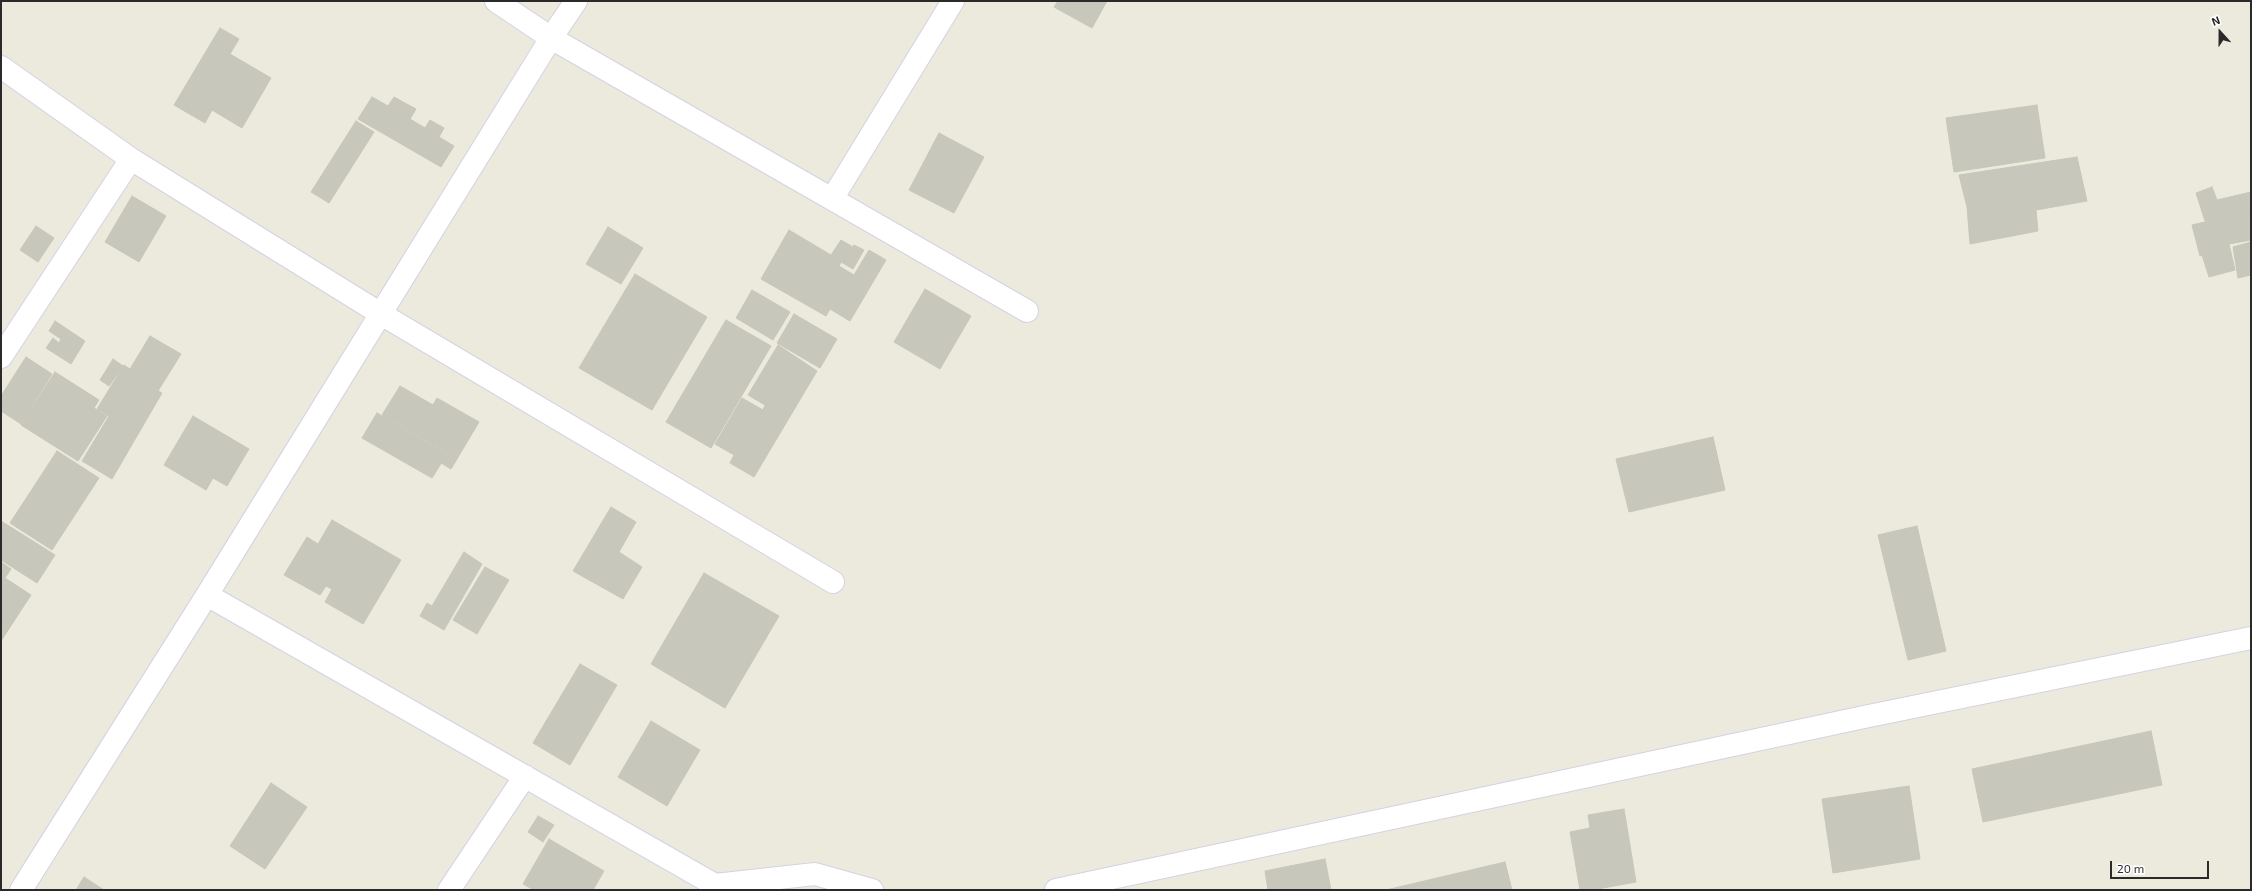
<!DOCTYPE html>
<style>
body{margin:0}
#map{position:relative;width:2252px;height:891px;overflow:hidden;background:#eceadd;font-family:"Exo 2",sans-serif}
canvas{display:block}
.frame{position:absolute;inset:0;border:2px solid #2a2a2a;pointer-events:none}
.north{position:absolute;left:2200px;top:12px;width:40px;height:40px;-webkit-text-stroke:3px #fff;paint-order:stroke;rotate:339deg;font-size:11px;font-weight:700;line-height:16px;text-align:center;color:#2a2a2a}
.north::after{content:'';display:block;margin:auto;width:14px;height:18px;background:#2a2a2a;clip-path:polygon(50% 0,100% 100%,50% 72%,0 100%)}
.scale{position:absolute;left:2110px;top:861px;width:99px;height:18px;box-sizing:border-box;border:2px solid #2a2a2a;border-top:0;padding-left:5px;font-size:12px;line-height:14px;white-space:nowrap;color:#2a2a2a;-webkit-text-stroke:3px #fff;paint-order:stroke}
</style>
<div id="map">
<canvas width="2252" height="891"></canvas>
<div class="frame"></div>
<div class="north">N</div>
<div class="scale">20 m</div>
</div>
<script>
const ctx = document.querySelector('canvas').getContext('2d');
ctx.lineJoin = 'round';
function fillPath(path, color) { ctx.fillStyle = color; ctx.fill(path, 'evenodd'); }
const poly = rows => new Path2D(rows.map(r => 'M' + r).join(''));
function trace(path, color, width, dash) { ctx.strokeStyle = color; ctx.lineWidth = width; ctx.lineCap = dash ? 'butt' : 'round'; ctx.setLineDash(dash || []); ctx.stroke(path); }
const building = poly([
 [1058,1,1107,1,1092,28,1054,7,1058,1],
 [220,28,239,39,230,54,271,78,242,128,212,110,205,123,174,105,220,28],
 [372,97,388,106,394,97,416,109,410,119,425,128,430,120,444,128,439,137,454,146,441,167,358,119,372,97],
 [2037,105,2045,158,1954,172,1946,118,2037,105],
 [356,121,374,132,329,203,311,192,356,121],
 [939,133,984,157,954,213,909,190,939,133],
 [2077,157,2087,201,2036,210,2038,231,1970,244,1967,207,1959,175,2077,157],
 [2212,187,2217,200,2251,192,2251,211,2205,221,2196,193,2212,187],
 [132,196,166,216,139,262,105,242,132,196],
 [2251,211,2251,240,2229,244,2235,270,2209,277,2202,255,2200,256,2192,225,2251,211],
 [36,226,54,238,38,262,20,250,36,226],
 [608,227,643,248,621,284,586,264,608,227],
 [789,230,831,255,841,240,853,247,854,245,864,250,853,269,841,262,839,266,854,275,869,250,886,260,850,321,830,309,826,316,761,279,789,230],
 [2251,242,2251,275,2238,278,2233,247,2251,242],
 [635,274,707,317,652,410,579,368,635,274],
 [925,289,971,316,940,369,894,342,925,289],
 [752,290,790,312,773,340,736,318,752,290],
 [794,314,837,339,820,368,777,343,794,314],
 [726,320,771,346,711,448,666,422,726,320],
 [55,321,85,341,71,364,46,348,53,338,59,343,61,339,49,331,55,321],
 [150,336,181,354,158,391,162,393,112,479,82,461,109,416,97,409,124,365,130,369,150,336],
 [778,345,817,371,754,477,730,463,734,455,715,444,742,398,763,410,765,405,748,395,778,345],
 [26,357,52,374,21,424,1,411,1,396,26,357],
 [113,359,123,366,109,386,100,380,113,359],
 [55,372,99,400,94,408,107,416,78,461,21,425,55,372],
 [400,386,433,405,437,398,479,422,451,469,441,463,447,453,382,415,400,386],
 [377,413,447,454,432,478,362,438,377,413],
 [193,416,249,449,227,486,213,478,206,490,164,465,193,416],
 [1713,437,1725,490,1629,512,1616,459,1713,437],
 [57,451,99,478,52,550,10,523,57,451],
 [611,507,636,522,619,552,642,567,623,599,573,571,611,507],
 [332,520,401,560,363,624,325,602,332,589,326,586,320,595,284,575,307,537,318,544,332,520],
 [1,521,55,555,37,583,1,560,1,521],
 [1917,526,1946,651,1908,660,1878,535,1917,526],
 [464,552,482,564,444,630,420,616,427,603,432,606,464,552],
 [1,562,11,569,5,578,31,595,1,641,1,562],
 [485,567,509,580,477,634,453,620,485,567],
 [704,573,779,616,725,708,651,664,704,573],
 [580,664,617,685,570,765,533,743,580,664],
 [651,721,700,750,667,806,618,777,651,721],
 [2151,731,2162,785,1983,822,1972,769,2151,731],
 [271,783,307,807,265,869,230,846,271,783],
 [1909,786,1920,859,1833,873,1822,799,1909,786],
 [1624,809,1636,882,1592,890,1580,890,1570,832,1590,828,1588,815,1624,809],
 [538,816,554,825,543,842,528,832,538,816],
 [549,839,604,871,593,890,534,890,523,884,549,839],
 [1325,859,1331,890,1268,890,1265,871,1325,859],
 [1505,862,1512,890,1386,890,1505,862],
 [84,877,104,890,76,890,84,877]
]);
fillPath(building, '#c7c7bc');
trace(building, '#c7c7b6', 1);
const street = poly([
 [496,1,551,38,576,1],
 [1,67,131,159,381,314,833,582],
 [832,199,1027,311],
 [1,357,131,159],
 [207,595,715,885,815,874,872,890],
 [21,890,207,595,551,38,832,199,953,1],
 [449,890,525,776],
 [1056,890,1864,717,2251,638]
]);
trace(street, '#d4d2e3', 24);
trace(street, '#fff', 22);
</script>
